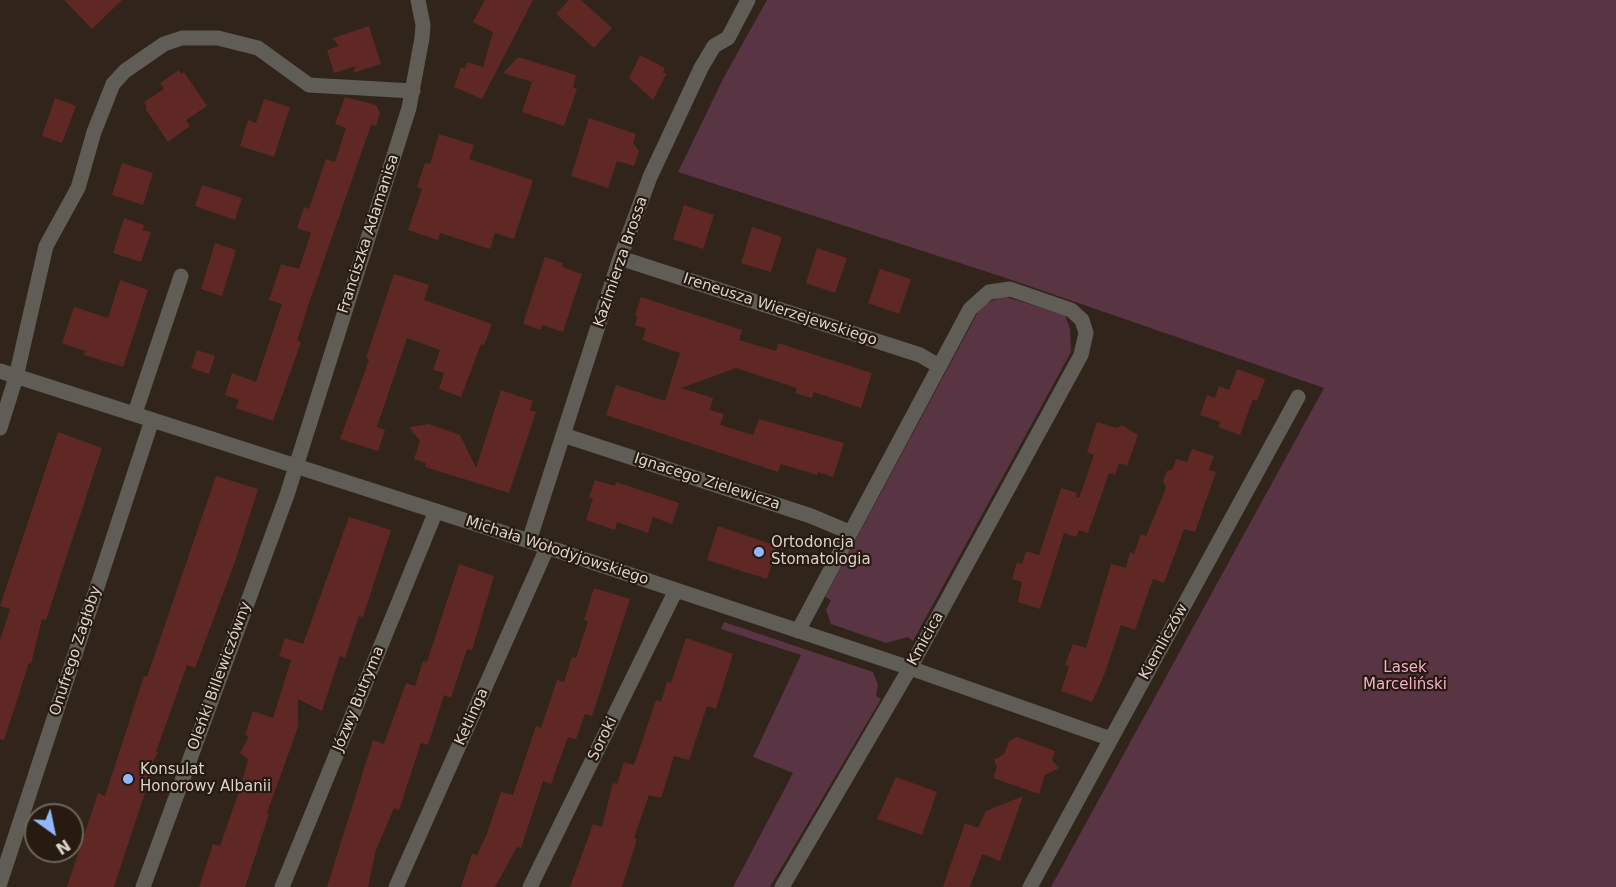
<!DOCTYPE html>
<meta charset="utf-8">
<style>
body{margin:0}
#map{position:relative;width:1616px;height:887px;overflow:hidden;background:#30241b;font-family:"DejaVu Sans",sans-serif}
canvas{display:block}
.north{position:absolute;left:24px;top:803px;width:60px;height:60px;box-sizing:border-box;background:#261a11;border:2px solid #6e645c;border-radius:50%;rotate:147deg;font-size:16px;font-weight:700;line-height:24px;text-align:center;color:#dbd2cc}
.north::after{content:'';display:block;margin:auto;width:21px;height:27px;background:#91b8fd;clip-path:polygon(50% 0,100% 100%,50% 72%,0 100%)}
</style>
<div id="map">
<canvas width="1616" height="887"></canvas>
<div class="north">N</div>
</div>
<script>
const ctx = document.querySelector('canvas').getContext('2d');
ctx.lineJoin = 'round';
function fillPath(path, color) { ctx.fillStyle = color; ctx.fill(path, 'evenodd'); }
const poly = rows => new Path2D(rows.map(r => 'M' + r).join(''));
function trace(path, color, width, dash) { ctx.strokeStyle = color; ctx.lineWidth = width; ctx.lineCap = dash ? 'butt' : 'round'; ctx.setLineDash(dash || []); ctx.stroke(path); }
function drawText(font, color, halo, rows, align = 'center') {
  ctx.font = font + ' "DejaVu Sans",sans-serif'; ctx.lineWidth = 4.5; ctx.setLineDash([]); ctx.textBaseline = 'middle'; ctx.strokeStyle = halo; ctx.fillStyle = color; for (const [text, x, y, turn = 0] of rows) {
    ctx.save(); ctx.translate(x, y); ctx.rotate((+turn || 0) * Math.PI / 180); ctx.textAlign = isNaN(turn) ? turn : align; if (halo) ctx.strokeText(text, 0, 0); ctx.fillText(text, 0, 0); ctx.restore();
  }
}
fillPath(poly([
 [767,0,1616,0,1616,887,1051,887,1324,388,1003,277,678,172,724,77],
 [1003,296,1065,315,1070,329,1071,352,913,641,908,637,886,643,831,624,826,610,831,600,825,597,979,310,987,303],
 [724,622,873,672,878,685,876,696,881,699,770,887,733,887,793,773,753,757,801,655,721,629]
]), '#593443');
fillPath(poly([
 [64,0,122,0,92,29],
 [485,0,533,0,482,99,454,87,461,67,465,69,467,62,483,67,493,32,473,22],
 [569,0,581,0,612,28,594,48,556,14],
 [369,26,381,64,353,73,356,66,334,73,327,50,338,46,333,38],
 [640,55,665,68,663,72,666,74,653,100,629,78],
 [518,57,576,75,573,87,577,89,564,126,522,112,532,82,503,73],
 [179,70,181,74,184,72,207,106,186,120,190,126,168,142,145,108,147,107,144,102,164,89,160,83],
 [345,97,376,105,380,113,376,126,371,125,309,303,297,341,301,342,273,421,236,408,239,400,225,395,232,373,256,382,282,304,269,300,281,264,299,269,311,233,297,228,304,207,309,209,326,159,335,162,346,128,335,124],
 [55,98,76,106,62,143,42,136],
 [264,99,290,107,274,157,240,146,248,120,256,123],
 [589,118,636,134,633,143,639,151,634,166,617,161,608,188,571,176],
 [439,134,474,145,469,159,533,180,514,239,495,233,490,249,440,233,438,240,408,230,422,189,417,187,425,163,430,164],
 [122,163,153,173,143,205,112,195],
 [202,185,242,198,235,220,195,206],
 [684,205,714,215,703,249,673,239],
 [124,218,144,225,143,230,151,232,141,262,113,253],
 [752,227,782,237,771,272,741,263],
 [215,243,236,250,222,296,201,289],
 [817,248,847,258,835,293,806,283],
 [545,257,563,263,562,267,582,274,563,332,542,325,541,330,523,324],
 [880,269,911,279,899,314,868,303],
 [394,274,429,285,424,300,492,324,484,345,481,344,461,397,439,389,444,373,433,370,440,350,407,338,377,427,385,430,378,451,340,439,369,360,366,358],
 [120,280,148,290,123,367,84,355,85,351,62,343,74,307,108,318],
 [641,297,742,330,739,340,776,351,778,343,872,373,861,408,814,392,812,398,795,393,797,388,736,368,681,388,713,398,710,410,724,414,720,425,753,435,759,419,844,443,833,477,818,472,817,475,781,464,778,472,606,415,616,385,665,401,680,353,642,340,646,329,635,325,638,316,635,315],
 [197,350,215,356,209,374,191,368],
 [1237,369,1265,379,1257,401,1253,399,1240,435,1218,427,1220,422,1200,415,1207,395,1215,398,1219,386,1229,390],
 [501,390,533,401,530,410,536,412,509,493,425,467,426,463,414,459,420,441,409,427,429,424,460,435,476,468],
 [1097,422,1116,428,1122,425,1138,435,1127,466,1119,463,1115,475,1109,473,1088,533,1079,530,1076,537,1064,533,1040,609,1018,602,1022,582,1012,579,1017,562,1022,564,1026,551,1039,555,1061,488,1077,493,1076,497,1079,498,1094,455,1087,452],
 [58,432,102,448,46,620,42,619,31,664,29,663,4,740,0,739,0,640,10,609,0,606],
 [1192,449,1214,456,1209,470,1216,472,1195,532,1184,529,1164,583,1153,579,1135,630,1121,625,1103,678,1092,702,1061,691,1069,666,1065,665,1073,644,1086,648,1111,564,1126,568,1130,552,1134,554,1141,534,1146,536,1166,488,1163,481,1167,471,1173,469,1176,459,1187,462],
 [216,476,258,489,235,562,195,668,187,665,156,752,158,752,147,773,151,774,114,887,67,887,98,793,105,796,144,676,147,677],
 [595,480,615,486,616,482,679,503,672,524,653,517,648,533,617,522,615,530,586,520,593,498,589,497],
 [349,517,391,530,363,617,359,616,345,658,340,656,322,711,298,699,298,727,267,813,269,814,245,887,199,887,213,844,220,846,242,783,248,759,240,753,249,736,245,735,253,711,273,718,291,660,279,656,285,638,303,644],
 [718,526,777,546,767,579,707,560],
 [459,564,494,576,472,650,467,649,451,698,444,695,428,745,421,743,399,810,394,808,376,850,368,887,327,887,373,740,384,744,406,683,415,686,423,661,427,662],
 [594,588,630,599,592,716,585,714,576,739,568,737,551,784,543,781,521,848,517,847,495,887,461,887,472,854,477,855,486,836,501,792,513,795,536,726,541,728,557,680,564,682,572,657,576,658,588,621,584,620],
 [686,638,733,654,716,709,707,706,689,760,674,756,661,798,649,795,634,838,637,839,622,887,570,887,593,824,602,827,613,783,617,784,624,762,634,765,656,700,661,702,667,682,671,683],
 [1017,737,1055,751,1052,760,1059,768,1045,775,1039,794,993,778,997,767,994,760,1004,754,1009,741],
 [896,777,937,792,922,835,877,819],
 [1023,796,1000,861,982,854,970,887,943,887,965,823,978,828,986,811]
]), '#602824');
trace(poly([
 [620,258,920,355,939,366],
 [0,371,529,541,910,668,1111,739],
 [135,413,181,276],
 [0,428,16,377,46,246,78,188,94,132,113,84,125,71,164,44,182,38,218,38,258,48,309,85,413,91],
 [563,435,811,516,849,532],
 [529,541,620,258,650,177,701,68,714,46,728,38,748,0],
 [0,883,152,420],
 [143,887,287,495,409,108,422,38,423,25,418,0],
 [282,887,436,511],
 [396,887,547,548],
 [530,887,676,590],
 [782,887,910,668,1081,355,1086,333,1082,320,1071,310,1010,289,989,292,970,309,798,631],
 [1030,887,1298,397]
]), '#5f5d56', 15);
for (const [x, y, r, color] of [
 [759,552,6,"#91b8fd"],
 [128,779,6,"#91b8fd"]
]) { const dot = new Path2D(); dot.arc(x, y, r, 0, 2 * Math.PI); ctx.fillStyle = color; ctx.fill(dot); trace(dot, '#261a11', 2); }
drawText('15px', '#dbd2cc', '#261a11', [
 ["Franciszka Adamanisa",369,234,-72],
 ["Kazimierza Brossa",621,262,-71],
 ["Ireneusza Wierzejewskiego",780,310,18],
 ["Ignacego Zielewicza",707,482,18],
 ["Michała Wołodyjowskiego",557,551,18],
 ["Kmicica",926,639,-61],
 ["Kiemliczów",1164,642,-61],
 ["Onufrego Zagłoby",76,651,-72],
 ["Oleńki Billewiczówny",220,676,-70],
 ["Józwy Butryma",359,699,-68],
 ["Ketlinga",472,717,-66],
 ["Soroki",603,739,-64]
]);
drawText('15px', '#dbd2cc', '#261a11', [
 ["Ortodoncja",771,543],
 ["Stomatologia",771,560],
 ["Konsulat",140,770],
 ["Honorowy Albanii",140,787]
], 'left');
drawText('15px', '#f7afca', '#261a11', [
 ["Lasek",1405,668],
 ["Marceliński",1405,685]
]);
</script>
